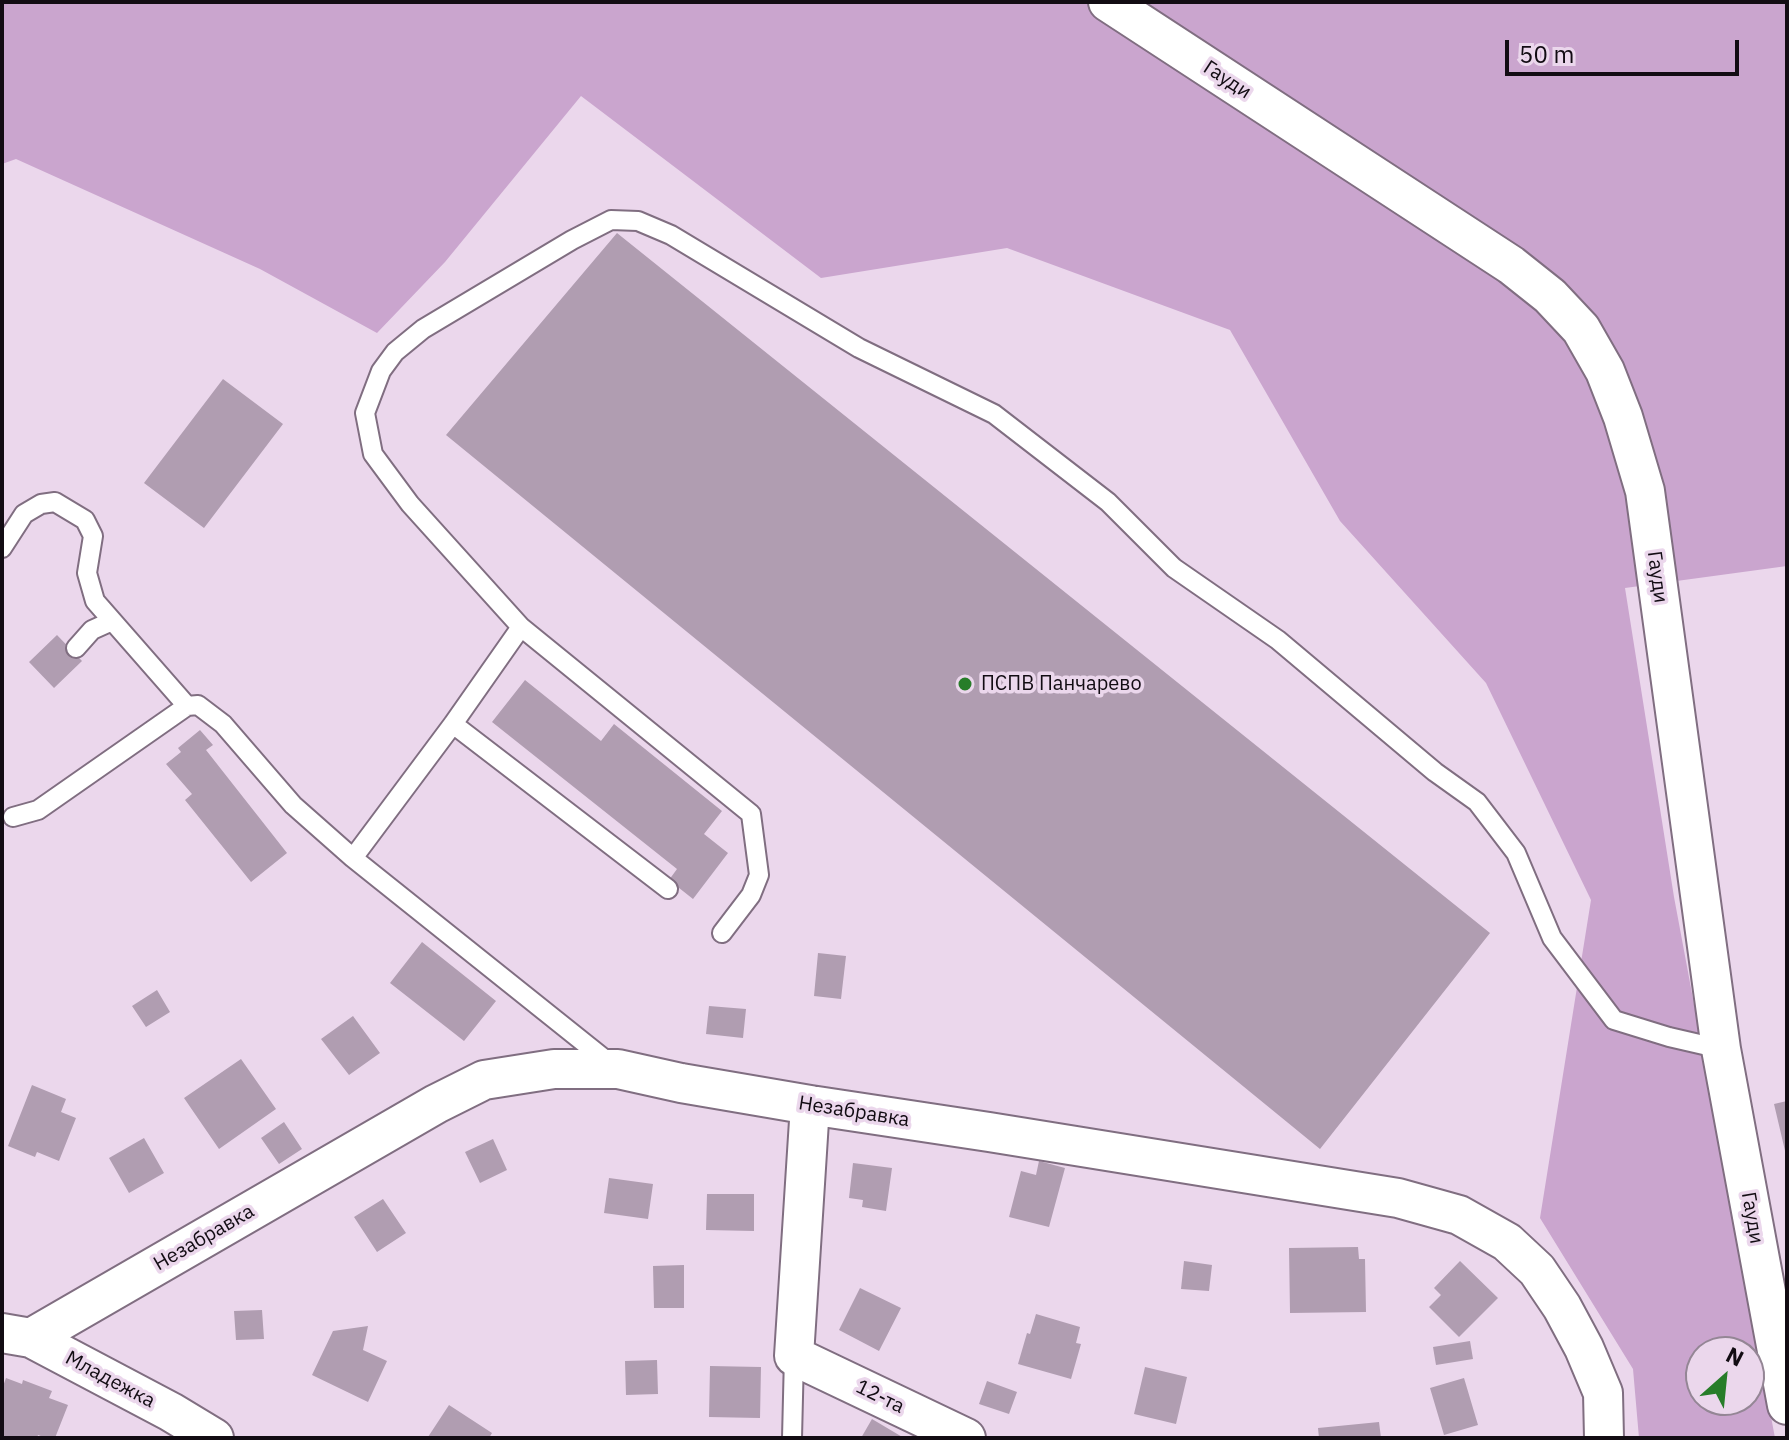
<!DOCTYPE html>
<meta charset="utf-8">
<style>
body{margin:0}
#map{position:relative;width:1789px;height:1440px;overflow:hidden;background:#ebd7ec;font-family:"IBM Plex Sans",sans-serif}
canvas{display:block}
.frame{position:absolute;inset:0;border:4px solid #120c13;pointer-events:none}
.north{position:absolute;left:1685px;top:1336px;width:80px;height:80px;box-sizing:border-box;background:#ebd7ec;border:2px solid #948695;border-radius:50%;rotate:27deg;font-size:22px;font-weight:700;line-height:32px;text-align:center;color:#120c13}
.north::after{content:'';display:block;margin:auto;width:28px;height:36px;background:#277d29;clip-path:polygon(50% 0,100% 100%,50% 72%,0 100%)}
.scale{position:absolute;left:1505px;top:40px;width:234px;height:36px;box-sizing:border-box;border:4px solid #120c13;border-top:0;padding-left:10px;font-size:24px;line-height:28px;white-space:nowrap;color:#120c13;-webkit-text-stroke:6px #ebd7ec;paint-order:stroke}
</style>
<div id="map">
<canvas width="1789" height="1440"></canvas>
<div class="frame"></div>
<div class="north">N</div>
<div class="scale">50 m</div>
</div>
<script>
const ctx = document.querySelector('canvas').getContext('2d');
ctx.lineJoin = 'round';
function fillPath(path, color) { ctx.fillStyle = color; ctx.fill(path, 'evenodd'); }
const poly = rows => new Path2D(rows.map(r => 'M' + r).join(''));
function trace(path, color, width, dash) { ctx.strokeStyle = color; ctx.lineWidth = width; ctx.lineCap = dash ? 'butt' : 'round'; ctx.setLineDash(dash || []); ctx.stroke(path); }
function drawText(font, color, halo, rows, align = 'center') {
  ctx.font = font + ' "IBM Plex Sans",sans-serif'; ctx.lineWidth = 7; ctx.setLineDash([]); ctx.textBaseline = 'middle'; ctx.strokeStyle = halo; ctx.fillStyle = color; for (const [text, x, y, turn = 0] of rows) {
    ctx.save(); ctx.translate(x, y); ctx.rotate((+turn || 0) * Math.PI / 180); ctx.textAlign = isNaN(turn) ? turn : align; if (halo) ctx.strokeText(text, 0, 0); ctx.fillText(text, 0, 0); ctx.restore();
  }
}
fillPath(poly([
 [2,2,1787,2,1787,566,1625,588,1674,897,1775,1438,1639,1438,1633,1369,1540,1218,1591,900,1486,683,1340,521,1230,330,1007,248,821,278,581,96,445,262,377,333,260,269,16,159,2,164],
 [1701,1352,1749,1352,1749,1400,1701,1400]
]), '#caa5ce');
fillPath(poly([
 [617,233,1490,933,1320,1149,446,435],
 [223,379,283,424,204,528,144,483],
 [57,635,82,661,54,688,29,662],
 [525,680,601,741,614,724,722,811,704,834,728,853,693,899,669,880,677,869,492,722],
 [200,730,213,745,206,750,287,853,251,882,185,800,192,794,166,764,181,752,178,748],
 [422,942,496,1001,464,1041,390,983],
 [818,953,846,956,841,999,814,996],
 [157,990,170,1012,146,1027,132,1006],
 [709,1006,746,1009,743,1038,706,1034],
 [353,1016,380,1053,349,1075,321,1039],
 [241,1059,276,1109,219,1149,184,1098],
 [32,1085,66,1099,61,1112,76,1118,59,1161,37,1152,35,1157,8,1146],
 [1787,1101,1787,1155,1786,1155,1774,1104],
 [284,1122,302,1149,279,1164,261,1138],
 [144,1138,164,1173,129,1193,109,1158],
 [493,1139,507,1170,480,1183,465,1152],
 [1039,1161,1065,1168,1049,1227,1009,1217,1021,1171,1036,1175],
 [853,1163,892,1168,886,1211,862,1207,863,1200,849,1198],
 [609,1178,653,1184,648,1219,604,1213],
 [707,1194,754,1194,754,1231,706,1230],
 [383,1199,406,1233,377,1252,354,1217],
 [1358,1247,1359,1259,1365,1259,1366,1312,1290,1313,1289,1248],
 [1184,1261,1212,1265,1209,1291,1181,1289],
 [1460,1261,1498,1298,1459,1337,1429,1307,1441,1295,1434,1288],
 [684,1265,684,1308,654,1308,653,1266],
 [860,1288,901,1308,879,1351,839,1330],
 [262,1310,264,1339,236,1340,234,1311],
 [1036,1314,1080,1327,1076,1343,1081,1344,1071,1379,1018,1364,1027,1333,1030,1334],
 [368,1326,363,1350,387,1361,368,1402,312,1375,333,1331],
 [1470,1341,1473,1359,1436,1365,1433,1347],
 [657,1360,658,1394,626,1395,625,1361],
 [710,1366,761,1367,760,1418,709,1417],
 [1145,1367,1187,1377,1176,1424,1134,1414],
 [6,1378,22,1384,23,1380,52,1391,49,1398,68,1405,55,1438,46,1438,38,1435,37,1438,2,1438,2,1389],
 [1464,1378,1478,1425,1444,1435,1430,1388],
 [987,1381,1017,1392,1009,1414,979,1404],
 [449,1405,492,1433,489,1438,428,1437],
 [872,1419,904,1438,861,1438],
 [1379,1422,1381,1438,1319,1438,1318,1428]
]), '#b09db1');
const service = poly([
 [2,548,24,514,41,504,55,502,85,520,93,536,87,573,95,601,187,706],
 [521,627,751,814,759,875,751,895,722,933],
 [76,648,92,630,112,621],
 [453,724,668,889],
 [13,817,38,810,187,706,198,705,223,724,293,805,353,858],
 [612,1065,353,858,453,724,521,627,410,504,373,454,365,413,381,371,395,352,423,329,572,240,611,220,638,221,671,235,859,348,994,414,1108,502,1174,568,1278,640,1435,772,1477,802,1516,853,1552,938,1614,1020,1669,1037,1721,1049],
 [792,1438,794,1356]
]);
const minor = poly([
 [1108,2,1511,265,1550,296,1581,329,1605,371,1623,417,1645,491,1721,1049,1787,1405],
 [810,1105,794,1356,966,1438],
 [2,1333,31,1338,171,1412,214,1438],
 [31,1338,436,1104,484,1080,554,1069,618,1069,681,1083,810,1105,989,1132,1398,1198,1459,1215,1507,1242,1537,1270,1562,1307,1584,1348,1603,1393,1604,1438]
]);
trace(service, '#806e81', 22);
trace(minor, '#806e81', 42);
trace(service, '#fff', 18);
trace(minor, '#fff', 38);
for (const [x, y, r, color] of [
 [965,684,8,"#277d29"]
]) { const dot = new Path2D(); dot.arc(x, y, r, 0, 2 * Math.PI); ctx.fillStyle = color; ctx.fill(dot); trace(dot, '#ebd7ec', 3); }
drawText('20px', '#120c13', '#ebd7ec', [
 ["Гауди",1227,80,33],
 ["Гауди",1657,577,82],
 ["Незабравка",854,1112,9],
 ["Гауди",1752,1218,80],
 ["Незабравка",204,1238,-30],
 ["Младежка",110,1380,28],
 ["12-та",880,1397,26]
]);
drawText('20px', '#120c13', '#ebd7ec', [
 ["ПСПВ Панчарево",981,684]
], 'left');
</script>
